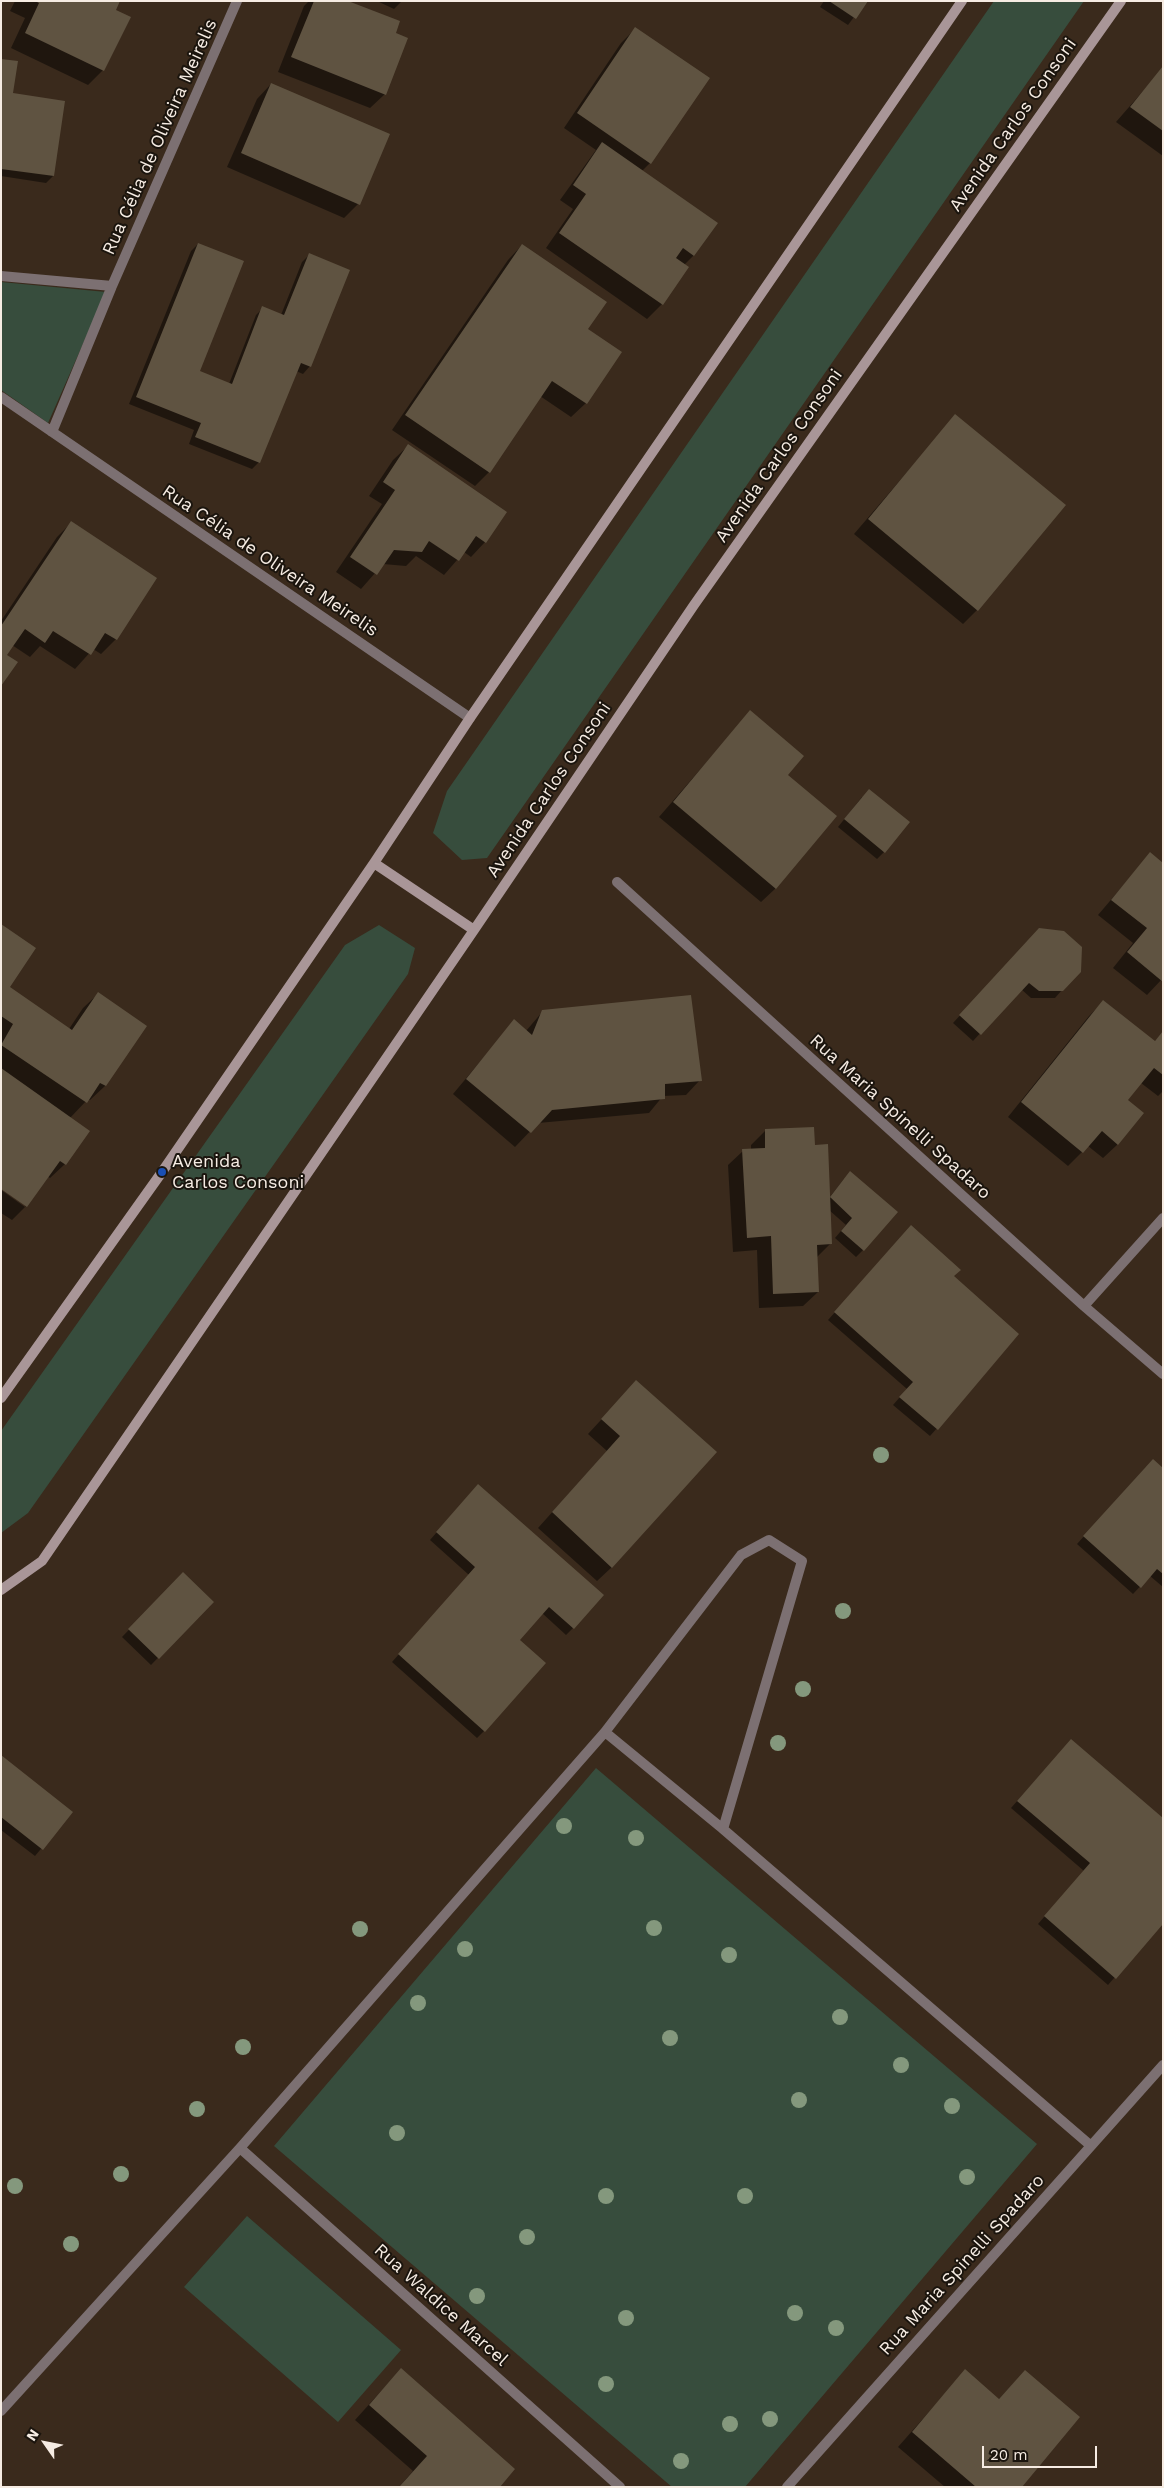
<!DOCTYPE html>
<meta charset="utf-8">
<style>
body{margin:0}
#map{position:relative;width:1164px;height:2488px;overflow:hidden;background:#3a2a1c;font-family:"Work Sans",sans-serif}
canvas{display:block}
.frame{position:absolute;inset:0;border:2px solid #f6ece3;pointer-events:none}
.north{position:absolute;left:20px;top:2418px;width:50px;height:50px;-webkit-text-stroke:4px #1b150e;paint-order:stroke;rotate:303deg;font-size:14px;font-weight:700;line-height:20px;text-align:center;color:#f6ece3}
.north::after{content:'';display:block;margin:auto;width:18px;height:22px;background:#f6ece3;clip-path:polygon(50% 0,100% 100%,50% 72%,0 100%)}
.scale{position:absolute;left:982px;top:2446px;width:115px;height:22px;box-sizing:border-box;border:2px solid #f6ece3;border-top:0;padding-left:6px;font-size:15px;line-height:18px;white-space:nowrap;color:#f6ece3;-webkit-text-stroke:4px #1b150e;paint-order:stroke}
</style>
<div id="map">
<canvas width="1164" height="2488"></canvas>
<div class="frame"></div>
<div class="north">N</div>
<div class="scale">20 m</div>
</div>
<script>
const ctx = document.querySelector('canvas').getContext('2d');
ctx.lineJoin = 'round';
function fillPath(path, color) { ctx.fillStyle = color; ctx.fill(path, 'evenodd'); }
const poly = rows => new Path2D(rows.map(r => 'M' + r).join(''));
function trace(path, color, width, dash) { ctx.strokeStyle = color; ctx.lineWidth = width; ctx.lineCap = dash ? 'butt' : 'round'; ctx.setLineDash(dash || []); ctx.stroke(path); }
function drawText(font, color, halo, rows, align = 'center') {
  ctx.font = font + ' "Work Sans",sans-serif'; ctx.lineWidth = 4; ctx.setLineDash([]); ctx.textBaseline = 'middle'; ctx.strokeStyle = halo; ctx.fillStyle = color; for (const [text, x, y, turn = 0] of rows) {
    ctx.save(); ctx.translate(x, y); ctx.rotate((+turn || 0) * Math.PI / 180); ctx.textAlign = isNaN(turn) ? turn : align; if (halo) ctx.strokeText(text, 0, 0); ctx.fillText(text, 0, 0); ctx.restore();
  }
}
fillPath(poly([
 [994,1,1084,1,487,858,462,860,433,833,447,791],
 [1,282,106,292,48,423,1,390],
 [379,925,415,948,408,974,28,1513,1,1533,1,1431,345,945],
 [596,1768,1037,2144,745,2487,672,2487,274,2146],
 [247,2216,401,2350,338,2422,184,2287]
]), '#374d3d');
fillPath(poly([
 [15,1,119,1,114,11,103,70,88,85,11,48,25,18,10,11],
 [309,1,344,1,394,34,385,94,370,108,278,72,304,6],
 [377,1,402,1,394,9],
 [824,1,866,1,848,25,820,7],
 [635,29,650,163,642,171,694,255,684,265,687,267,662,304,647,319,546,248,573,209,560,200,596,150,564,128,621,43],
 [1,60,12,94,53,176,46,183,1,176],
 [1163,68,1163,156,1116,122],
 [271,84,358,204,344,218,227,167,257,99],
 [198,244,198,371,229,384,256,315,263,308,281,315,302,262,309,255,310,366,303,374,296,371,259,462,252,469,189,444,194,430,129,404,191,251],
 [522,245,587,329,586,403,571,417,540,396,489,472,475,486,392,430,508,260],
 [956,415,977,610,963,624,854,534],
 [408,446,485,542,471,557,464,552,444,575,416,556,406,566,383,564,361,589,336,572,382,504,369,496,393,460],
 [71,523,116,639,101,654,93,649,75,669,40,646,30,657,12,645,5,655,1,684,1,621,57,537],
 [750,712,776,888,761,902,659,817],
 [862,797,884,852,877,859,838,827],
 [1150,854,1163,978,1147,995,1113,968,1133,943,1098,915],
 [1,925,8,987,69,1029,83,1008,98,994,146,1026,105,1086,90,1100,88,1099,70,1118,65,1164,50,1178,47,1176,25,1207,25,1204,1,1187],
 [1032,937,1062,990,1055,998,1031,998,1021,989,973,1041,953,1023],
 [1104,1001,1154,1042,1163,1033,1163,1091,1158,1096,1141,1083,1126,1100,1118,1144,1103,1158,1088,1146,1068,1166,1008,1117,1089,1016],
 [543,1011,700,1080,686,1095,663,1096,649,1113,538,1123,515,1147,453,1094,514,1021,526,1031],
 [765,1131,814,1146,829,1198,844,1179,863,1250,856,1257,835,1238,846,1225,829,1210,831,1243,816,1258,818,1292,803,1306,759,1308,757,1250,733,1252,728,1165,743,1151,751,1150,751,1145],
 [1,1190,25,1207,12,1220,1,1213],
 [911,1227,953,1276,984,1375,930,1436,893,1405,907,1389,828,1320],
 [636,1382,612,1567,597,1581,538,1528,607,1451,588,1434],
 [1146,1467,1163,1469,1163,1587,1150,1576,1133,1594,1077,1544],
 [471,1493,573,1628,566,1635,542,1613,518,1640,484,1731,477,1738,392,1662,469,1575,430,1540],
 [183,1574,212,1602,151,1665,122,1637],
 [1071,1740,1163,1922,1108,1985,1038,1924,1084,1871,1011,1808],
 [1,1757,71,1813,35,1856,1,1830],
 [401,2369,498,2487,399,2487,413,2471,355,2420],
 [965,2371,998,2400,1025,2371,1020,2487,945,2487,898,2447]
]), '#0007');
fillPath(poly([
 [35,1,120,1,116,10,131,17,104,71,25,33,39,3],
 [314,1,348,1,400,21,396,33,408,38,386,95,291,57],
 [829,1,868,1,856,19],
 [635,27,710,78,651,164,577,113],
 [1,59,18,61,13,93,65,101,54,176,1,169],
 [1163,66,1163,131,1130,107],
 [271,83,390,134,360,205,241,153],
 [602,142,718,223,694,256,683,248,676,258,689,267,663,305,559,233,586,194,573,185],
 [198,243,244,261,200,371,232,384,262,306,284,315,309,253,350,270,311,367,301,363,260,463,195,437,201,423,136,397],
 [522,244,607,302,588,329,622,352,587,404,552,381,490,473,405,415],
 [955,414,1066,505,978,611,868,519],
 [408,444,507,512,486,543,476,536,459,561,429,541,422,552,394,550,377,575,350,557,395,490,383,482],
 [71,521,157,578,117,640,105,633,91,655,53,631,45,643,25,629,7,655,18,662,1,686,1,626],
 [750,710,804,756,788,775,837,816,776,889,673,802],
 [869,789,910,822,885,853,844,819],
 [1150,852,1163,863,1163,982,1127,952,1147,928,1111,900],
 [1,924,36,948,10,987,72,1030,98,992,147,1026,106,1086,100,1083,87,1103,1,1045,13,1024,1,1016],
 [1039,928,1064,931,1082,947,1081,972,1063,991,1039,991,1029,983,981,1035,959,1015],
 [691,995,702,1081,665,1084,665,1099,552,1110,531,1133,466,1079,514,1019,532,1035,542,1010],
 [1103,1000,1155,1041,1163,1031,1163,1075,1154,1068,1128,1100,1144,1113,1118,1145,1102,1131,1083,1153,1021,1102],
 [1,1068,90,1131,66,1165,60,1161,27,1207,1,1189],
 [814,1127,815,1145,828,1144,832,1244,817,1245,819,1292,773,1294,771,1236,747,1238,742,1149,765,1148,765,1129],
 [850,1171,898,1212,864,1251,841,1231,852,1218,830,1197],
 [911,1225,961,1270,954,1276,1019,1334,938,1430,899,1397,913,1382,834,1312],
 [636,1380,717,1452,612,1568,552,1512,620,1436,601,1419],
 [1153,1459,1163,1468,1163,1574,1157,1569,1141,1588,1083,1536],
 [478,1484,604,1595,574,1629,549,1607,520,1640,546,1663,485,1732,398,1654,475,1567,436,1532],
 [183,1572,214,1602,159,1659,128,1629],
 [1071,1739,1163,1818,1163,1924,1116,1979,1044,1916,1090,1863,1017,1801],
 [1,1755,73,1812,43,1850,1,1817],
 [401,2368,515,2469,500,2487,399,2487,427,2456,369,2405],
 [965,2369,999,2399,1025,2370,1080,2417,1022,2487,976,2487,912,2432]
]), '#5f5341');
trace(poly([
 [1,276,112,286],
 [1,397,470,718],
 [52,432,112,286,237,1],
 [617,882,1084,1306,1163,1374],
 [1084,1306,1163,1218],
 [605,1732,723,1829,1090,2145],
 [240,2148,620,2487],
 [1,2411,240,2148,605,1732,741,1555,769,1540,802,1561,723,1829],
 [787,2487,1163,2065]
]), '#7c7072', 10);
trace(poly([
 [374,863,474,930],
 [1,1398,162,1172,374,863,470,718,962,1],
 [1,1590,42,1561,474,930,694,605,1121,1]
]), '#a99698', 10);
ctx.fillStyle = '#84987d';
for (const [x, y] of [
 [881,1455],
 [843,1611],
 [803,1689],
 [778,1743],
 [564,1826],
 [636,1838],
 [654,1928],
 [360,1929],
 [465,1949],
 [729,1955],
 [418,2003],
 [840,2017],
 [670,2038],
 [243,2047],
 [901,2065],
 [799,2100],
 [952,2106],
 [197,2109],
 [397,2133],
 [121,2174],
 [967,2177],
 [15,2186],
 [606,2196],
 [745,2196],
 [527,2237],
 [71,2244],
 [477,2296],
 [795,2313],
 [626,2318],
 [836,2328],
 [606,2384],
 [770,2419],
 [730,2424],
 [681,2461]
]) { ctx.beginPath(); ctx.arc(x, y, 8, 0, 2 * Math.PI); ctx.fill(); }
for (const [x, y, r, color] of [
 [162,1172,5,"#1a4fb4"]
]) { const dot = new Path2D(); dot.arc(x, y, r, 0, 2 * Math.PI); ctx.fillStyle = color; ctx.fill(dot); trace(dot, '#1b150e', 2); }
drawText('18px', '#f6ece3', '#1b150e', [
 ["Avenida Carlos Consoni",1013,125,-55],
 ["Rua Célia de Oliveira Meirelis",160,137,-66],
 ["Avenida Carlos Consoni",779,456,-55],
 ["Rua Célia de Oliveira Meirelis",270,561,34],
 ["Avenida Carlos Consoni",549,790,-56],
 ["Rua Maria Spinelli Spadaro",900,1117,42],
 ["Rua Maria Spinelli Spadaro",962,2265,-48],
 ["Rua Waldice Marcel",441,2305,42]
]);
drawText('18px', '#f6ece3', '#1b150e', [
 ["Avenida",172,1162],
 ["Carlos Consoni",172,1183]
], 'left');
</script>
